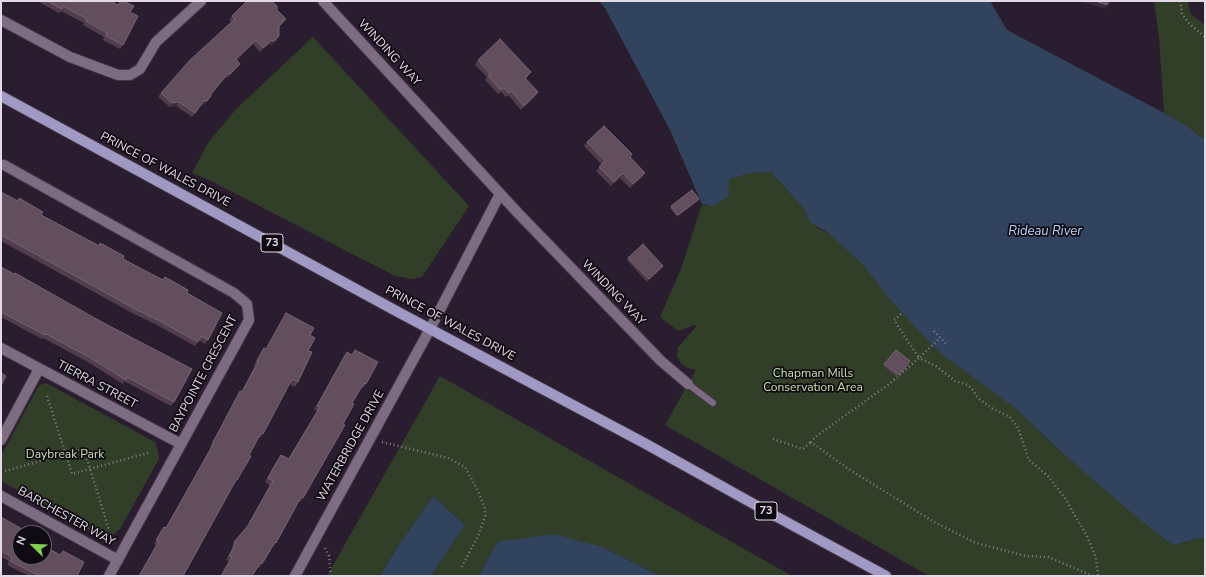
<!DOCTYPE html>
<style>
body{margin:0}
#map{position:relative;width:1206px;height:577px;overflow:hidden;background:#2b1d30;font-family:"Nunito Sans",sans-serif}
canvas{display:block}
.frame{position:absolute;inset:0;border:2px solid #e4dae7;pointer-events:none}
.north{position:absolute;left:12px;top:525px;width:40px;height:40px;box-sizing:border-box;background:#100a12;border:1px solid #655d67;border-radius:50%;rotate:293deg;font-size:11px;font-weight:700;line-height:16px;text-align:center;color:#e4dae7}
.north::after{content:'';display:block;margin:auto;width:14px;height:18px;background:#81d050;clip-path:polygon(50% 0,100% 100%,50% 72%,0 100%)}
</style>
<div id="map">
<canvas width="1206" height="577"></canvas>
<div class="frame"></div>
<div class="north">N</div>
</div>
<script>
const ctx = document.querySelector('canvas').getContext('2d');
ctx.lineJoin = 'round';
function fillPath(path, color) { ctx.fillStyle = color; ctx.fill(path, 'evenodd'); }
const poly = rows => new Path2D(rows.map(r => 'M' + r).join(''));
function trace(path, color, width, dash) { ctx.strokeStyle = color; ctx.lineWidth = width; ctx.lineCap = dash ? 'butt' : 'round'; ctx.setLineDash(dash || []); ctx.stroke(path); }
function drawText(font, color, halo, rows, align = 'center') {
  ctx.font = font + ' "Nunito Sans",sans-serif'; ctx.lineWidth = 3.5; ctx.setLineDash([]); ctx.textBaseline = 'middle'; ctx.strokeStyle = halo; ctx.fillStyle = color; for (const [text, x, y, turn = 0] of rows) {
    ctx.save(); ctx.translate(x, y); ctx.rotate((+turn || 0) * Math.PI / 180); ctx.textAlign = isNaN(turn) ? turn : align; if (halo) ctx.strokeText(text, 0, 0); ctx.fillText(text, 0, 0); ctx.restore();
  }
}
fillPath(poly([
 [1154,1,1188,1,1190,13,1205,25,1205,140,1187,126,1164,113,1159,37],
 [313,37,469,206,422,277,412,279,395,276,207,179,192,173,208,143,236,109],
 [771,172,805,210,807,217,819,229,830,234,865,266,893,303,1014,407,1059,450,1172,545,1205,537,1205,576,929,576,665,425,696,370,688,368,682,364,677,357,678,347,696,327,695,325,678,331,660,317,681,269,702,204,707,206,728,180,749,173],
 [440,376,792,576,661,576,602,547,497,542,479,576,431,576,465,525,433,496,394,552,380,576,327,576],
 [46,383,155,442,158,450,159,459,120,529,112,536,103,537,1,481,1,456,38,387,42,384]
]), '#313f28');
fillPath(poly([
 [599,1,990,1,1007,30,1164,113,1187,126,1205,140,1205,537,1172,545,1133,514,1059,450,1014,407,940,353,893,303,864,266,830,234,811,223,807,217,805,210,771,172,749,173,729,180,728,197,713,206,702,204,670,130,605,8],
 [433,496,465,525,431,576,380,576,394,552],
 [554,534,602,547,661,576,479,576,497,542]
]), '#32445d');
const service = poly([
 [688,384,713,403]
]);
const minor = poly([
 [323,1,517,212,661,361,688,384],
 [1,20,70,57,118,75,130,75,140,69,156,42,201,1],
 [1,165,4,165,234,293,247,304,249,320,109,576],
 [430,329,500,194],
 [1,348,181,444],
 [1,440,39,369],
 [1,496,118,560]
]);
const tertiary = poly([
 [295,576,430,329]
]);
const primary = poly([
 [1,96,398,312,646,444,768,512,886,576]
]);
trace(service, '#463a49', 8);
trace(minor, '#463a49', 12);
trace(tertiary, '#463a49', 12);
trace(primary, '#463a49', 12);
trace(poly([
 [1180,1,1182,14,1187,21,1192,26,1205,37],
 [901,314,894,320,919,358,940,338],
 [934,331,946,344],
 [47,396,72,474,151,452],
 [773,439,803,449,811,442],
 [382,442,448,458,465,467,478,491,485,509,485,516,479,534,461,568],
 [5,471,84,449,109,530],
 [325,548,329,556,331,576],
 [1093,576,1048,557,1026,556,976,543,934,522,847,468,811,442,815,437,888,385,919,358,936,366,955,381,968,385,973,390,978,398,986,404,993,409,1010,417,1018,428,1029,460,1048,476,1065,498,1078,521,1087,536,1096,558,1098,576]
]), '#887c8c', 2.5, [1, 3]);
trace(service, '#7d6c82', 6);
trace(minor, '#7d6c82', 10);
trace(tertiary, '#7d6c82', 10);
trace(primary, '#a099c4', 10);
fillPath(poly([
 [37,1,110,1,118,5,120,1,130,12,123,45,120,49,103,40,104,37,83,25,84,23,61,11,59,13],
 [277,10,283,23,279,27,279,36,276,41,271,45,268,45,260,52,253,44,237,60,237,68,227,78,226,77,211,94,208,100,204,105,201,105,192,117,176,106,170,107,158,97,161,93,231,22,229,20,232,16],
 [478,60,528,76,526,79,538,92,536,96,521,110,508,95,506,97,501,92,498,94,485,80,487,77,475,65],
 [587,142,630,157,645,173,642,177,630,188,620,178,611,186,596,171,602,165,584,146],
 [1,192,41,215,99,245,100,243,123,259,162,280,165,277,187,293,208,340,205,344,199,340,195,346,155,324,134,314,1,241],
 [699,199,698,201,677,217,670,208,671,206],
 [628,258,663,266,647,282,627,260],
 [1,267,174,402,171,406,124,381,123,384,86,361,43,338,42,339,1,317],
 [286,313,310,335,308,351,298,382,295,387,289,384,263,434,260,438,259,437,249,455,237,480,234,485,234,484,183,576,139,576,156,545,154,544,161,531,164,527,166,528,211,447,210,446,216,436,238,395,240,391,242,391,255,366,254,365,261,352,264,348,266,349],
 [355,350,366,384,363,388,361,387,352,403,343,424,303,498,300,502,299,501,276,543,273,547,272,546,259,568,257,567,252,576,221,576,229,561,226,560,233,547,232,546,234,542,246,529,270,485,265,482,272,469,281,455,288,459,317,411,314,410,344,356,347,352,352,355],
 [896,350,910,361,897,377,883,366],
 [1,517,20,533,77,576,29,576,7,565,9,561,1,557]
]), '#523d4d');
fillPath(poly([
 [1084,1,1095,1,1107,5,1105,9,1083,2],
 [279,36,276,41,271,45,268,45,260,52,263,48,271,41],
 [256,40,253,44,233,63,236,59],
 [240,64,237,68,227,78,230,74],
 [538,92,536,96,521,110,524,106],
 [211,96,204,105,201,105,192,117,204,101],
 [179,102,176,106,170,107,172,103],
 [623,173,620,178,611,186,614,182],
 [645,173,642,177,630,188,633,184],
 [699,199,698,201,677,217,678,215],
 [663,266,662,268,647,282,649,279]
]), '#3c293a');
const building = poly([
 [47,1,110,1,118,5,121,1,123,1,134,6,130,12,138,16,123,45,106,36,107,33,86,21,87,19,63,6,62,9,47,1],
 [247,1,272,1,277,6,277,10,286,19,279,26,279,36,274,41,271,41,263,48,256,40,236,59,240,64,230,74,228,73,211,94,211,96,207,101,204,101,195,113,179,102,172,103,161,93,190,60,235,19,232,16,247,1],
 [1095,1,1109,1,1107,5,1095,1],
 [500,39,531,72,525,78,538,92,524,106,511,91,509,93,504,88,501,90,488,76,490,74,478,60,500,39],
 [604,126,632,154,630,157,645,173,633,184,623,173,614,182,599,167,605,161,587,142,604,126],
 [692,190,699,199,678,215,671,206,692,190],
 [1,192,18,201,19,198,43,212,41,215,99,246,100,243,124,256,123,259,163,280,165,277,188,290,187,293,222,313,208,340,201,336,198,342,158,320,137,310,1,235,1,192],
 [643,244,663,266,649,279,628,258,643,244],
 [1,267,14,274,15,273,100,321,192,369,174,402,127,377,126,380,89,357,46,334,45,335,1,312,1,267],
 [286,313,314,328,310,335,315,338,308,351,312,352,298,382,292,379,263,434,261,433,249,455,251,456,237,480,236,480,183,576,139,576,159,541,156,540,164,527,166,528,214,443,213,442,219,431,240,391,242,392,258,362,257,361,264,348,266,349,286,313],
 [355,350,378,362,366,384,364,383,352,403,354,404,343,424,345,425,303,498,301,497,276,543,275,542,262,564,260,563,252,576,221,576,232,557,229,556,236,543,234,542,247,527,273,481,268,478,275,465,281,455,289,459,320,407,317,406,347,352,352,355,355,350],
 [896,350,910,361,899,375,884,364,896,350],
 [1,373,6,376,1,386,1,373],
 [1,517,29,533,20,533,20,557,44,557,44,546,60,555,63,551,84,562,77,576,40,576,10,561,12,557,1,551,1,517]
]);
fillPath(building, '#624e5d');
trace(building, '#766473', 1);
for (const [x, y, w] of [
 [272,243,22],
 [766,511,22]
]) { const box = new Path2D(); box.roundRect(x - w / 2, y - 9, w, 18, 3); ctx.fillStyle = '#100a12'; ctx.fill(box); trace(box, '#e4dae7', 1); }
drawText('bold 11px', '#e4dae7', null, [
 ["73",272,243],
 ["73",766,511]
]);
drawText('12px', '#e4dae7', '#100a12', [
 ["WINDING WAY",389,53,47],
 ["PRINCE OF WALES DRIVE",165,170,28],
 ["WINDING WAY",613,293,46],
 ["PRINCE OF WALES DRIVE",450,324,28],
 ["BAYPOINTE CRESCENT",204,374,-62],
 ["TIERRA STREET",97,385,28],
 ["WATERBRIDGE DRIVE",351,446,-61],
 ["BARCHESTER WAY",66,517,29]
]);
drawText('12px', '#c3e3ae', '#100a12', [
 ["Chapman Mills",813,374],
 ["Conservation Area",813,388],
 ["Daybreak Park",65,455]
]);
drawText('italic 13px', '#b8d5fd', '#100a12', [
 ["Rideau River",1045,232]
]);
</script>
